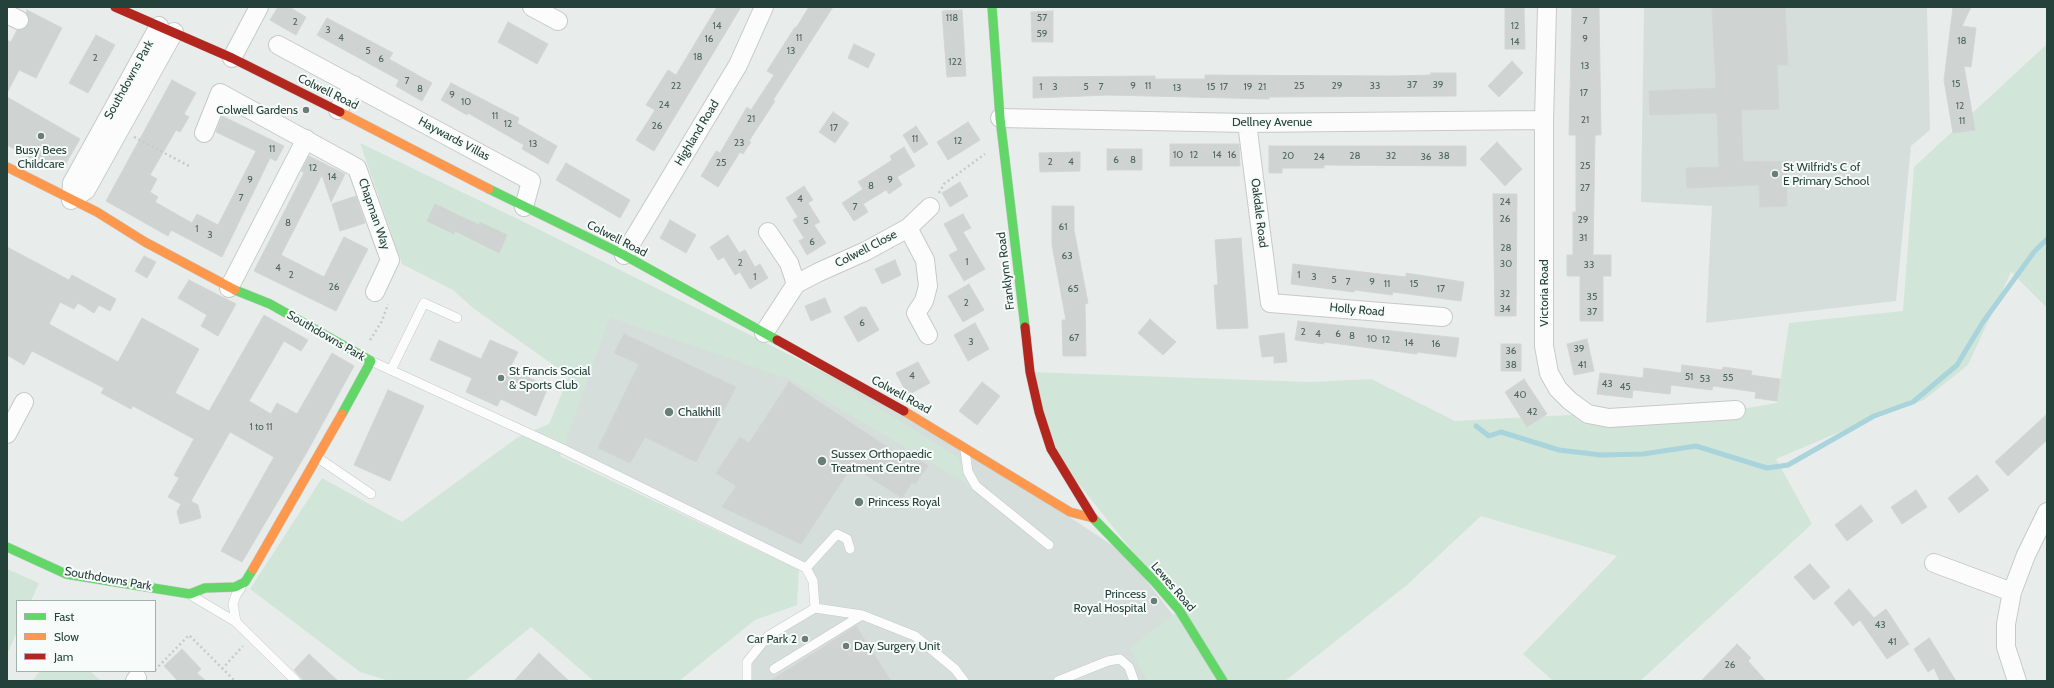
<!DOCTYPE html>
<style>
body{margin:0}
#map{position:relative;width:2054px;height:688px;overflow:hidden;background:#e8edeb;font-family:Cabin,sans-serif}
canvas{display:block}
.frame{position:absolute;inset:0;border:8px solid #24423a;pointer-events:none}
.legend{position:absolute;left:16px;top:600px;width:140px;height:72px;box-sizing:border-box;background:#f7fbf9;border:1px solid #a3b1ad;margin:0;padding:5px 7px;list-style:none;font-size:12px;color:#24423a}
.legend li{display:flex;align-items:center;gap:8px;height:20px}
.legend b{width:20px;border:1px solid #a3b1ad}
</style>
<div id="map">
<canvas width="2054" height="688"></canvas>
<div class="frame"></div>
<ul class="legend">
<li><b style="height:5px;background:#63d668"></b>Fast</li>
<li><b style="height:5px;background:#ff974d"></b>Slow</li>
<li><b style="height:5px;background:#b3261e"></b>Jam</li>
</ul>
</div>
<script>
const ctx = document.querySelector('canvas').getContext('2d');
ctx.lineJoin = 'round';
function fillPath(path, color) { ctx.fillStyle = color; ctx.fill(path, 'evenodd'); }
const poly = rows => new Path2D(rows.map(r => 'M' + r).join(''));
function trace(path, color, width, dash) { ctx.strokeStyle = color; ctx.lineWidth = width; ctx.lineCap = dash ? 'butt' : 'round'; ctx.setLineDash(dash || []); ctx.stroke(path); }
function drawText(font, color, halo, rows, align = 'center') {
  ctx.font = font + ' Cabin,sans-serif'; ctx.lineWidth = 4; ctx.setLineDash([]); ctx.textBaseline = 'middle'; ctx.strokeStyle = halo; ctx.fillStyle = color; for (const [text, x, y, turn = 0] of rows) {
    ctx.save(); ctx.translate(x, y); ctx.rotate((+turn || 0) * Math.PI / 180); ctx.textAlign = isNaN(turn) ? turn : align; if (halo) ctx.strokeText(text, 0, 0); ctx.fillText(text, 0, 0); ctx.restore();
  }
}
fillPath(poly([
 [1644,7,1927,7,1930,130,1911,146,1896,301,1706,323,1712,206,1641,202],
 [617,269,935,428,1127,555,1223,681,747,681,747,662,768,636,815,608,806,568,563,449]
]), '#d6dedb');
fillPath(poly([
 [2047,44,2047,308,2011,272,1968,365,1924,400,1856,425,1776,459,1812,524,1640,681,1553,681,1523,654,1617,556,1481,516,1407,585,1285,681,1147,681,1130,648,1179,610,1051,449,1030,372,1310,382,1371,379,1455,421,1588,414,1736,410,1777,403,1789,323,1903,311,1914,167],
 [360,143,520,220,804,362,958,457,969,485,792,380,610,317,560,456,799,570,797,605,755,620,679,681,594,681,531,627,465,681,389,681,360,672,250,589,322,478,402,522,518,437,549,424,569,376,473,308,453,290,402,264],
 [7,569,39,583,31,601,17,601,17,632,7,654],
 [40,671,90,671,101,681,32,681]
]), '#d1e6d8');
trace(poly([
 [1476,426,1489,436,1501,432,1559,450,1601,455,1643,454,1696,446,1767,468,1788,465,1874,416,1913,402,1957,365,1983,322,2034,252,2047,239]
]), '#a9d4db', 5);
const building = poly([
 [278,7,289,7,306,17,296,35,270,20,278,7],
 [717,7,741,7,654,151,636,140,655,110,646,105,668,70,676,75,717,7],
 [809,7,833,7,773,100,775,101,749,141,751,142,743,154,740,152,718,187,701,176,716,151,720,153,747,107,751,110,774,75,767,71,795,27,796,28,809,7],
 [1505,7,1524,7,1525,49,1505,49,1505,7],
 [1572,7,1599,7,1601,135,1595,135,1593,255,1611,255,1611,276,1603,276,1603,321,1580,321,1580,276,1567,276,1567,255,1573,255,1573,212,1576,212,1576,135,1569,135,1572,7],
 [1712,7,1785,7,1788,65,1777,65,1779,109,1741,110,1743,162,1786,161,1787,206,1760,207,1759,185,1687,188,1686,168,1719,167,1717,113,1650,115,1649,91,1716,88,1712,7],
 [1953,7,1971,7,1962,26,1976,28,1971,67,1964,66,1975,130,1953,133,1944,80,1953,7],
 [27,10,62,28,36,78,19,70,7,93,7,40,11,42,17,30,24,29,28,25,29,20,26,13,27,10],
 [962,10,966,76,947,77,942,11,962,10],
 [1053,11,1053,42,1032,42,1031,12,1053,11],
 [327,18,393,53,389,59,432,83,422,101,396,86,399,80,317,35,327,18],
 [508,22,548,44,537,64,498,42,508,22],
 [96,35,115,45,88,93,69,83,96,35],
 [854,44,875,54,868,68,848,58,854,44],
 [1512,61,1523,73,1499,97,1488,86,1512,61],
 [1431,73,1456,73,1456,96,1269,97,1269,99,1109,95,1033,98,1033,77,1155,76,1155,79,1205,79,1205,75,1393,76,1431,75,1431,73],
 [172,80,196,93,184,114,189,117,180,132,176,130,150,175,157,179,150,192,158,197,155,202,192,223,197,214,218,225,256,151,216,132,222,116,284,146,276,161,270,158,222,257,171,230,168,236,106,201,172,80],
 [451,83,519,118,517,123,557,146,548,164,522,149,524,145,468,113,467,115,441,100,451,83],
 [7,97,80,139,65,165,55,159,49,169,7,145,7,97],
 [833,112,849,123,835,143,819,132,833,112],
 [968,122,980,140,948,160,937,142,968,122],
 [916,126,928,144,914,153,903,135,916,126],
 [1497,142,1522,169,1505,186,1480,159,1497,142],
 [1170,144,1239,144,1240,166,1170,166,1170,144],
 [1269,146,1466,146,1466,166,1324,165,1324,168,1282,168,1282,173,1269,173,1269,146],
 [904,147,915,166,897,177,902,185,889,194,886,190,863,204,868,212,854,221,842,203,863,189,858,182,892,160,890,156,904,147],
 [1107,149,1142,149,1142,170,1107,170,1107,149],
 [1080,152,1080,171,1040,172,1039,153,1080,152],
 [309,156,345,174,331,202,322,175,281,255,324,277,344,237,368,249,336,311,254,271,304,173,301,171,309,156],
 [566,163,630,200,620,218,556,180,566,163],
 [960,182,968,196,950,207,942,193,960,182],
 [804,186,813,200,808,203,820,222,814,225,826,243,807,255,799,241,804,238,793,220,798,217,786,198,804,186],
 [1493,194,1517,194,1516,316,1495,316,1493,194],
 [356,196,365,223,340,231,332,204,356,196],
 [435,204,479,225,480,222,507,235,499,253,455,231,454,234,427,221,435,204],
 [1052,206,1074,206,1074,230,1088,303,1085,304,1086,356,1063,356,1062,320,1066,320,1052,245,1052,206],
 [963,214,971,228,963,232,985,269,964,281,949,255,958,250,944,224,963,214],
 [670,220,696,235,686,253,660,238,670,220],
 [728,235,739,253,745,250,755,267,760,264,768,278,750,289,740,272,735,275,724,257,718,260,710,247,728,235],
 [1241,238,1248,328,1217,329,1214,285,1218,285,1215,240,1241,238],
 [7,247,69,280,72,275,116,299,110,311,99,305,94,313,78,303,74,309,60,302,49,324,118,362,142,318,199,349,175,393,209,411,264,315,308,340,301,351,284,341,249,401,271,414,277,403,297,414,332,353,354,366,307,452,242,562,221,551,274,457,230,432,191,501,198,505,201,518,180,524,177,512,181,504,168,497,179,478,174,475,194,439,133,406,131,409,101,393,104,388,32,351,24,365,7,355,7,247],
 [144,256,156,262,147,278,135,271,144,256],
 [895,260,901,275,882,284,875,269,895,260],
 [1293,264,1406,277,1406,273,1464,282,1461,301,1393,292,1392,295,1355,290,1354,292,1291,284,1293,264],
 [189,280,236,304,218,336,201,326,207,315,178,298,189,280],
 [969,284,984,310,963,322,948,296,969,284],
 [825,298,831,312,811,321,805,306,825,298],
 [861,307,866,307,879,330,858,342,844,317,861,307],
 [1150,319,1176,342,1163,355,1138,333,1150,319],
 [1298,321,1459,338,1456,357,1417,352,1417,354,1324,342,1324,344,1295,340,1298,321],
 [975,323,989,349,968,361,954,335,975,323],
 [1284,333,1287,362,1274,363,1274,356,1262,357,1259,336,1284,333],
 [624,334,736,387,696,462,645,437,630,463,598,448,639,364,614,353,624,334],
 [1587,339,1594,371,1574,375,1567,344,1587,339],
 [439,340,481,359,490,340,518,352,510,368,548,387,536,416,501,399,497,406,466,392,472,378,430,360,439,340],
 [1501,344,1521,344,1521,371,1501,371,1501,344],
 [918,362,930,383,908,395,896,373,918,362],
 [1682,365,1722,370,1723,367,1752,371,1751,375,1780,379,1777,401,1755,398,1756,392,1713,386,1712,390,1671,385,1670,394,1633,390,1632,398,1597,394,1600,373,1643,378,1644,368,1681,373,1682,365],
 [1524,379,1547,414,1527,427,1505,392,1524,379],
 [789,382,901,456,905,450,928,466,915,484,912,482,902,498,852,466,801,544,722,507,736,486,716,473,740,437,749,443,789,382],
 [982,382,1000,396,977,425,959,411,982,382],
 [388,390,424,406,390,481,354,465,388,390],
 [2047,414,2047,440,2008,476,1995,462,2047,414],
 [1977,475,1989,490,1959,513,1948,498,1977,475],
 [1916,490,1927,507,1902,524,1891,507,1916,490],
 [1861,505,1873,521,1847,541,1835,525,1861,505],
 [1810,564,1830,587,1814,600,1794,577,1810,564],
 [1849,589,1874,618,1886,609,1909,644,1887,659,1860,620,1853,626,1834,603,1849,589],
 [856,626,891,681,770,681,856,626],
 [1929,638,1930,639,1956,681,1940,681,1934,668,1928,672,1914,649,1929,638],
 [1737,644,1751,658,1748,661,1766,681,1701,681,1737,644],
 [182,649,201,669,197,673,206,681,178,681,164,666,182,649],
 [539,653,569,681,514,681,539,653],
 [309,654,338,681,304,681,294,670,309,654]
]);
fillPath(building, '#cfd4d2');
trace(building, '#d1d6d4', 1);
const lane = poly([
 [371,361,563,449,806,568,813,581,815,608],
 [391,370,424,303,457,318],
 [965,450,968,472,976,486,1049,545],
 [318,458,371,494],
 [806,568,837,534,847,539,850,549],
 [241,588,236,595,233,604,236,622,296,681],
 [192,596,236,622],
 [774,669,862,615],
 [747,681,747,662,768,636,815,608,862,615,915,636,955,669,964,681],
 [1058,681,1108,661,1120,659,1129,667,1134,681]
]);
const street = poly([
 [532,7,558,21],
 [1547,7,1544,120,1544,346,1549,373,1558,389,1570,401,1588,414,1609,418,1736,410],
 [7,14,19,20],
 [278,45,531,181,524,207],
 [232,58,259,7],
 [338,110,354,85],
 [1000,118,1247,123,1544,120],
 [1247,123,1270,303,1443,317],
 [204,133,220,93,357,168,390,260,375,292],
 [71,200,86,190,174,32],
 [71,200,72,183,159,26],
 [908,228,925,260,928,286,924,301,916,313,928,335],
 [624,255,738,65,764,7],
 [796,284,819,272,866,251,908,228,930,207],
 [229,288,306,139],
 [764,333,796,284,789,263,768,232],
 [7,434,24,402],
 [1934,563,2012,592],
 [135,681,137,678],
 [2017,681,2006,647,2006,624,2012,592,2026,555,2047,512]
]);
const fast = poly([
 [992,7,1000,118,1025,327],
 [489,189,624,255,777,340],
 [235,290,270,304,371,361,342,414],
 [1093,518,1154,581,1179,610,1223,681],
 [7,547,66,574,190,594,205,588,235,587,245,582,253,569]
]);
const slow = poly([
 [340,112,489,189],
 [7,167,97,212,145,242,235,290],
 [904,411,1070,512,1093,518],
 [253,569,342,414]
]);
const jam = poly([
 [115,7,232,58,340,112],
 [1025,327,1030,372,1039,412,1051,449,1093,518],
 [777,340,904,411]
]);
trace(lane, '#c5cac8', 10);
trace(street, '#c5cac8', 20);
trace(fast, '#c3cbc8', 10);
trace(slow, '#c3cbc8', 10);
trace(jam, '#c3cbc8', 10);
trace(poly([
 [134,137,191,167],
 [939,193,944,184,985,154],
 [370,340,382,321,388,304],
 [222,669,243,646],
 [155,670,189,635,235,681]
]), '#c3ccca', 2.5, [2, 3]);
trace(lane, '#fcfcfc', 9);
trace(street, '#fcfcfc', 18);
trace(fast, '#63d668', 9);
trace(slow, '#ff974d', 9);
trace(jam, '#b3261e', 9);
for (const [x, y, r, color] of [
 [306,110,4,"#697e78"],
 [41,136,4,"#697e78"],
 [1775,174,4,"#697e78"],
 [501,378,4,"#697e78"],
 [669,412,5,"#697e78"],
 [822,461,5,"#697e78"],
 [859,502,5,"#697e78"],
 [1154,601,4,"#697e78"],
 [805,639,4,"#697e78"],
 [846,646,4,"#697e78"]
]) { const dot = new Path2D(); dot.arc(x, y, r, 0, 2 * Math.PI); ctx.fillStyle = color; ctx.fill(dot); trace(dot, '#f7fbf9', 1.5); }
drawText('10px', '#506761', null, [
 ["118",952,18],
 ["57",1042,18],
 ["7",1585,21],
 ["2",295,22],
 ["14",717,26],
 ["12",1515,26],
 ["3",328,30],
 ["59",1042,34],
 ["4",341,38],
 ["11",799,38],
 ["16",709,39],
 ["9",1585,39],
 ["18",1962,41],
 ["14",1515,42],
 ["5",368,51],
 ["13",791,51],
 ["18",698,57],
 ["2",95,58],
 ["6",381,59],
 ["122",955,62],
 ["13",1585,66],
 ["7",407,81],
 ["15",1956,84],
 ["37",1412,85],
 ["39",1438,85],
 ["22",676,86],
 ["9",1133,86],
 ["11",1148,86],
 ["25",1299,86],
 ["29",1337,86],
 ["33",1375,86],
 ["1",1041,87],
 ["3",1055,87],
 ["5",1086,87],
 ["7",1101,87],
 ["15",1211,87],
 ["17",1224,87],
 ["19",1248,87],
 ["21",1262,87],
 ["13",1177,88],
 ["8",420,89],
 ["17",1584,93],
 ["9",452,95],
 ["10",466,102],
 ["24",664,105],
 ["12",1960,106],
 ["11",495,116],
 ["21",751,119],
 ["21",1585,120],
 ["11",1962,121],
 ["12",508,124],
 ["26",657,126],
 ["17",834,128],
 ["11",915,139],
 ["12",958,141],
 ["23",739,143],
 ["13",533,144],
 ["11",272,149],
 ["10",1178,155],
 ["12",1194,155],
 ["14",1217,155],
 ["16",1232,155],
 ["20",1288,156],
 ["28",1355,156],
 ["32",1391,156],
 ["38",1444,156],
 ["24",1319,157],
 ["36",1426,157],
 ["6",1116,160],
 ["8",1133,160],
 ["2",1050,162],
 ["4",1071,162],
 ["25",721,163],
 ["25",1585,166],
 ["12",313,168],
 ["14",332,177],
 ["9",250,180],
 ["9",890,180],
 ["8",871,186],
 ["27",1585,188],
 ["7",241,198],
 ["4",800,199],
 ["24",1505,202],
 ["7",855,207],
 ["26",1505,219],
 ["29",1583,220],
 ["5",806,221],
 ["8",288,223],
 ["61",1063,227],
 ["1",197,229],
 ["3",210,235],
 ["31",1583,238],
 ["6",812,242],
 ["28",1506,248],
 ["63",1067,256],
 ["1",967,262],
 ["2",740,263],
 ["30",1506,264],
 ["33",1589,265],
 ["4",278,268],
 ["2",291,275],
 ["1",1299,275],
 ["1",755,277],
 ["3",1314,277],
 ["5",1334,280],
 ["7",1348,282],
 ["9",1372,282],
 ["11",1387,284],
 ["15",1414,284],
 ["26",334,287],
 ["65",1073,289],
 ["17",1441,289],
 ["32",1505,294],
 ["35",1592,297],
 ["2",966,303],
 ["34",1505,309],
 ["37",1592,312],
 ["6",862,323],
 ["2",1303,332],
 ["4",1318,334],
 ["6",1338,334],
 ["8",1352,336],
 ["67",1074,338],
 ["10",1372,339],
 ["12",1386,340],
 ["3",971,342],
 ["14",1409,343],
 ["16",1436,344],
 ["39",1579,349],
 ["36",1511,351],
 ["38",1511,365],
 ["41",1582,365],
 ["4",912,376],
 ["51",1689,377],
 ["55",1728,378],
 ["53",1705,379],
 ["43",1607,384],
 ["45",1625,387],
 ["40",1520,395],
 ["42",1532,412],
 ["1 to 11",261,427],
 ["43",1880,625],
 ["41",1892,642],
 ["26",1730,665]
]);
drawText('12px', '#24423a', '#f7fbf9', [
 ["Southdowns Park",129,80,-61],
 ["Colwell Road",328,92,26],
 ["Dellney Avenue",1272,122],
 ["Highland Road",697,133,-59],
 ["Haywards Villas",454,139,28],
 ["Oakdale Road",1259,213,83],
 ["Chapman Way",374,214,71],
 ["Colwell Road",617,239,27],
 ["Colwell Close",866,249,-27],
 ["Franklynn Road",1006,271,-97],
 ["Victoria Road",1544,293,-90],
 ["Holly Road",1357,310,5],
 ["Southdowns Park",326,336,30],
 ["Colwell Road",901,395,29],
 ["Southdowns Park",108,579,10],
 ["Lewes Road",1173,587,49]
]);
drawText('12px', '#24423a', '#f7fbf9', [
 ["Colwell Gardens",298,110,"right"],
 ["Busy Bees",41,150,"center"],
 ["Childcare",41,164,"center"],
 ["St Wilfrid's C of",1783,167],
 ["E Primary School",1783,181],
 ["St Francis Social",509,371],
 ["& Sports Club",509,385],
 ["Chalkhill",678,412],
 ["Sussex Orthopaedic",831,454],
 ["Treatment Centre",831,468],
 ["Princess Royal",868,502],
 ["Princess",1146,594,"right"],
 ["Royal Hospital",1146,608,"right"],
 ["Car Park 2",797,639,"right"],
 ["Day Surgery Unit",854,646]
], 'left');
</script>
